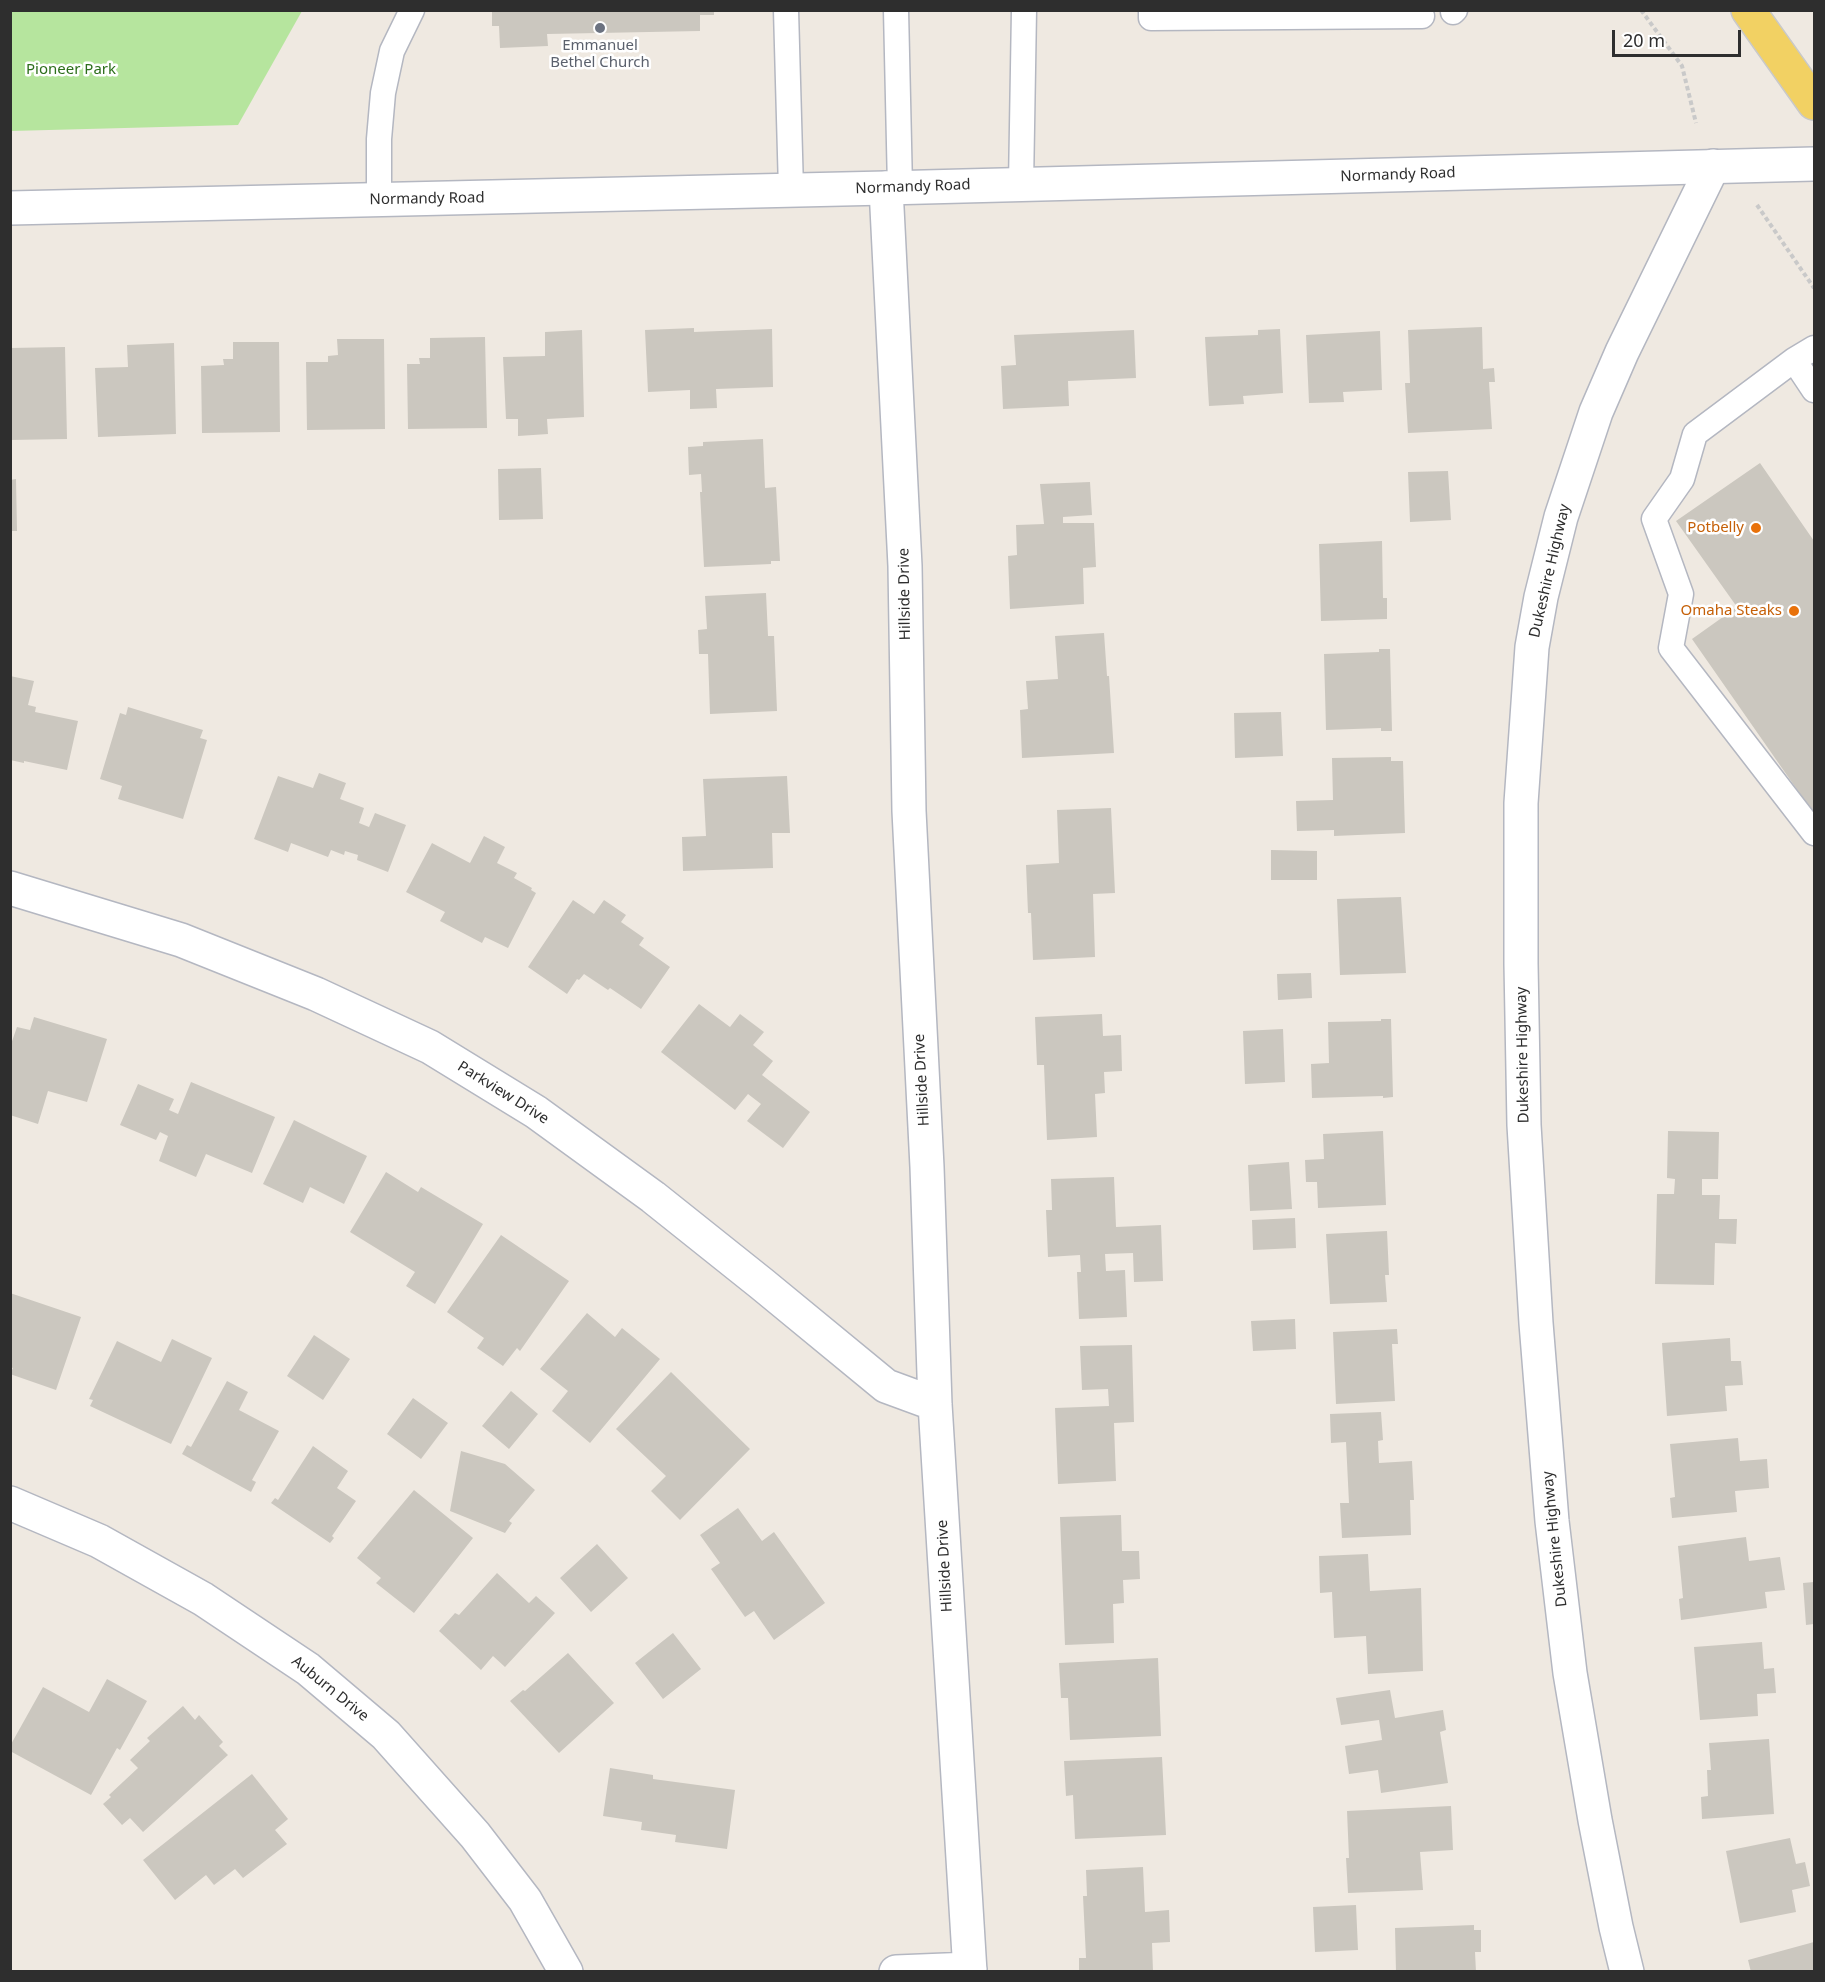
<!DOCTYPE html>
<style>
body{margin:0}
#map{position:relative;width:1825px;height:1982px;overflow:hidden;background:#efe9e1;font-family:"Noto Sans",sans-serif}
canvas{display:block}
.frame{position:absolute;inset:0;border:12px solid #2e2e2e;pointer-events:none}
.scale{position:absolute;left:1612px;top:30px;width:129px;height:27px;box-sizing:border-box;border:3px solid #2e2e2e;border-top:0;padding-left:8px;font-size:18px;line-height:21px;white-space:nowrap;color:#2e2e2e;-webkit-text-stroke:4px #fff;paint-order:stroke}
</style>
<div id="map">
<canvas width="1825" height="1982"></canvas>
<div class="frame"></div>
<div class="scale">20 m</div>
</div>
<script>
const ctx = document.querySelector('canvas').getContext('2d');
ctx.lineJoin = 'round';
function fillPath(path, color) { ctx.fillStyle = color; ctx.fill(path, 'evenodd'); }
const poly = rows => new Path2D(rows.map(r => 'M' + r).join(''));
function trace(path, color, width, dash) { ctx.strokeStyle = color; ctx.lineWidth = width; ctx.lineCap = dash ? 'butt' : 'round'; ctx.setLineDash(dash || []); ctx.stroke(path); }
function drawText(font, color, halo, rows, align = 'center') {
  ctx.font = font + ' "Noto Sans",sans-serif'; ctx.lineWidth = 5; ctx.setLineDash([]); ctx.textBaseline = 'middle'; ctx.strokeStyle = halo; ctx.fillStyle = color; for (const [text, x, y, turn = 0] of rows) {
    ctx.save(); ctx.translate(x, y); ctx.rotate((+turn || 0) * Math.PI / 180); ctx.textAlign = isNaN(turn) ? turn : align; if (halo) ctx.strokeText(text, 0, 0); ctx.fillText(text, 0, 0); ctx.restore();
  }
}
fillPath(poly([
 [10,11,11,10,302,11,238,125,11,131]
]), '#b6e59e');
fillPath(poly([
 [492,10,714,10,714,15,700,15,700,31,547,34,548,46,500,48,499,26,492,26],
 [1482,327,1483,369,1494,368,1495,382,1489,382,1492,429,1408,433,1405,383,1410,383,1408,330],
 [694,328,694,332,772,329,773,387,716,389,717,408,690,409,690,390,648,392,645,330],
 [1280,329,1283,393,1243,396,1244,404,1209,406,1205,337,1258,335,1258,330],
 [582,330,584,417,547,419,548,434,518,436,518,419,506,419,503,357,545,356,545,332],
 [1134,330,1136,378,1068,381,1069,406,1003,409,1001,366,1016,365,1014,335],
 [1380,331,1382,390,1343,392,1344,402,1309,403,1306,335],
 [485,337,487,428,408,429,407,364,420,364,419,358,430,358,430,338],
 [337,339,384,339,385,429,307,430,306,362,328,362,328,356,338,355],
 [233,342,279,342,280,432,202,433,201,366,224,365,223,359,233,359],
 [174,343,176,434,98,437,95,368,128,367,127,345],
 [65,347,67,439,10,440,10,348],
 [763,439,765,488,776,487,780,561,771,561,771,564,704,567,700,492,702,492,701,474,689,475,688,447,703,446,703,442],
 [1760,463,1814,541,1814,814,1692,639,1737,607,1676,521],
 [541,468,543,519,499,520,498,469],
 [1448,471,1451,520,1410,522,1408,472],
 [16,479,17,531,10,531,10,480],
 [1090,482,1092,515,1063,517,1063,523,1094,523,1096,567,1083,568,1084,604,1010,609,1008,556,1017,555,1016,525,1044,524,1040,484],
 [1382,541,1383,598,1387,598,1387,619,1321,621,1319,544],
 [766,593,768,636,774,636,777,711,710,714,708,654,699,654,698,630,707,629,705,596],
 [1104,633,1107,676,1109,676,1114,753,1022,758,1020,710,1028,709,1026,681,1058,679,1055,636],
 [1379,649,1390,649,1392,731,1381,731,1381,728,1326,730,1324,654,1379,652],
 [10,676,34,681,28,705,36,707,35,712,78,721,67,770,24,761,24,763,10,760],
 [128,707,203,730,200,738,207,740,183,819,118,799,122,786,100,779,120,713,126,715],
 [1281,712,1283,756,1235,758,1234,713],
 [1391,757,1391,761,1403,761,1405,833,1334,836,1334,830,1297,831,1296,801,1333,800,1332,758],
 [319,773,346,783,340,799,364,808,359,823,369,827,375,813,406,825,388,872,357,860,358,855,345,851,344,855,331,850,328,857,291,843,288,852,254,839,278,776,313,788],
 [787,776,790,833,772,833,773,868,683,871,682,837,706,836,703,779],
 [1111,808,1115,893,1093,894,1095,957,1033,960,1031,913,1028,913,1026,865,1059,863,1057,810],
 [484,836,505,847,497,863,517,873,514,878,532,888,531,890,536,893,508,948,485,937,482,943,440,921,445,912,406,892,432,843,470,863],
 [1271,850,1317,851,1317,880,1271,880],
 [1401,897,1406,973,1340,975,1337,899],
 [573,900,594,914,604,900,626,915,621,922,644,938,639,945,670,967,641,1009,610,988,608,990,584,974,579,980,577,979,567,994,528,967],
 [1311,973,1312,998,1278,1000,1277,974],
 [699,1004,730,1027,740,1014,764,1032,753,1045,773,1061,762,1075,810,1112,783,1148,747,1121,761,1104,748,1094,735,1110,661,1052],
 [1102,1014,1103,1036,1121,1035,1122,1071,1104,1072,1105,1093,1095,1094,1097,1137,1047,1140,1044,1065,1037,1065,1035,1017],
 [34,1017,107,1039,87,1102,48,1091,38,1124,10,1115,10,1047,17,1027,30,1030],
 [1381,1019,1391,1019,1393,1097,1383,1098,1383,1096,1312,1098,1311,1064,1329,1063,1328,1022,1381,1021],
 [1283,1029,1285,1082,1245,1084,1243,1031],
 [191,1082,275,1117,252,1173,206,1154,196,1177,159,1161,168,1136,160,1132,156,1140,120,1125,138,1084,174,1099,169,1110,178,1114],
 [294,1120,367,1156,344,1204,310,1187,303,1203,263,1184],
 [1383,1131,1386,1205,1318,1208,1317,1182,1306,1182,1305,1160,1324,1159,1323,1134],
 [1668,1131,1719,1132,1718,1179,1702,1179,1702,1195,1720,1195,1719,1219,1737,1219,1736,1244,1715,1243,1714,1285,1655,1284,1657,1194,1674,1194,1675,1179,1667,1178],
 [1289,1162,1292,1209,1250,1211,1248,1165],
 [386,1172,418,1192,421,1187,483,1224,435,1304,406,1286,415,1272,350,1232],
 [1114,1177,1116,1227,1161,1225,1163,1281,1134,1282,1133,1253,1105,1254,1106,1271,1125,1270,1127,1317,1079,1319,1077,1272,1081,1272,1080,1255,1048,1257,1046,1210,1052,1210,1051,1179],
 [1295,1218,1296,1248,1253,1250,1252,1220],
 [1387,1231,1389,1275,1385,1275,1387,1302,1330,1304,1326,1234],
 [501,1235,569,1281,520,1351,517,1348,503,1366,477,1348,484,1338,447,1312],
 [10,1293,81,1317,56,1390,10,1374,13,1368,10,1367],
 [587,1313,615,1337,622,1328,660,1359,590,1443,552,1411,568,1391,540,1369],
 [1295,1319,1296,1349,1253,1351,1251,1321],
 [1397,1329,1398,1344,1392,1344,1395,1401,1336,1404,1333,1332],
 [314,1335,350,1359,323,1400,287,1376],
 [1730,1338,1731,1361,1741,1361,1743,1385,1725,1386,1727,1411,1667,1416,1662,1343],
 [172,1339,212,1358,171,1444,90,1406,93,1400,89,1399,117,1341,161,1362],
 [1132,1345,1134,1422,1114,1423,1116,1481,1058,1484,1055,1408,1109,1406,1108,1389,1082,1390,1080,1346],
 [671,1372,750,1449,680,1520,651,1491,666,1476,616,1429],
 [227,1381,248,1392,239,1410,279,1431,252,1480,256,1482,251,1492,182,1454,187,1445,191,1447],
 [511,1391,538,1414,509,1449,482,1426],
 [413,1398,448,1423,421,1459,387,1434],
 [1381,1412,1383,1440,1378,1441,1379,1463,1412,1461,1414,1500,1410,1500,1411,1535,1342,1538,1340,1503,1349,1503,1346,1442,1331,1443,1330,1414],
 [1738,1438,1740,1461,1767,1459,1769,1488,1735,1491,1737,1512,1672,1518,1670,1498,1675,1497,1670,1444],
 [313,1446,348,1471,337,1488,356,1501,332,1536,334,1538,330,1543,271,1503,275,1498,278,1500],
 [461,1451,505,1464,535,1490,509,1521,512,1523,505,1533,450,1511],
 [414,1490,473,1538,414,1613,376,1583,381,1578,357,1558],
 [738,1508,762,1541,774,1532,825,1603,774,1640,754,1611,745,1617,711,1569,720,1563,700,1535],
 [1121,1515,1122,1551,1139,1551,1140,1579,1123,1580,1124,1603,1113,1604,1114,1643,1065,1645,1060,1517],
 [1746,1537,1749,1561,1780,1557,1785,1590,1765,1592,1767,1608,1681,1620,1679,1599,1683,1598,1678,1546],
 [597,1544,628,1578,591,1612,560,1578],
 [1368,1554,1370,1591,1421,1588,1423,1671,1368,1674,1366,1636,1334,1638,1332,1592,1320,1593,1319,1556],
 [497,1573,529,1603,536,1596,555,1613,505,1667,493,1656,481,1670,439,1631,455,1613,459,1615],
 [1814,1582,1814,1624,1806,1625,1803,1583],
 [673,1633,701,1669,663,1699,635,1663],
 [1762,1642,1764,1669,1774,1668,1776,1693,1757,1694,1758,1716,1700,1720,1694,1647],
 [568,1653,614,1703,559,1753,510,1701,523,1690,525,1691],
 [1158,1658,1161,1736,1070,1740,1068,1698,1061,1698,1059,1663],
 [107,1679,147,1701,120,1750,117,1748,91,1795,10,1751,10,1746,43,1687,89,1712],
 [1390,1690,1395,1718,1443,1710,1446,1730,1440,1732,1448,1783,1381,1793,1378,1770,1349,1774,1345,1746,1382,1740,1379,1720,1341,1725,1336,1698],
 [183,1706,195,1720,199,1715,223,1742,219,1746,228,1755,143,1832,130,1818,122,1825,103,1804,111,1797,109,1795,138,1768,130,1760,150,1741,147,1738],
 [1769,1739,1774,1814,1702,1819,1701,1797,1708,1796,1707,1770,1711,1770,1709,1743],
 [1162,1757,1166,1835,1075,1839,1073,1795,1066,1796,1064,1761],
 [610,1768,653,1775,653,1779,735,1790,727,1849,675,1842,676,1835,641,1830,642,1822,603,1816],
 [252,1774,288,1819,275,1830,287,1844,243,1878,235,1869,214,1885,206,1875,175,1900,143,1860],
 [1451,1806,1453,1850,1420,1852,1423,1890,1348,1893,1346,1858,1349,1858,1347,1811],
 [1790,1838,1796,1864,1805,1862,1810,1886,1792,1890,1796,1912,1740,1923,1726,1851],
 [1143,1867,1145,1912,1169,1910,1170,1942,1152,1943,1153,1972,1079,1972,1079,1958,1086,1958,1083,1896,1087,1896,1086,1870],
 [1356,1905,1358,1950,1315,1952,1313,1907],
 [1474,1925,1474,1930,1481,1930,1481,1952,1475,1952,1476,1972,1396,1972,1395,1928],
 [1814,1942,1814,1972,1751,1972,1748,1960]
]), '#cbc7bf');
const service = poly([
 [786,10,791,190],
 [896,10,900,188],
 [1151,10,1151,18,1422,16],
 [1453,12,1455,10],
 [1021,185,1024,10],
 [379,200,379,139,383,93,392,51,412,10],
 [1814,348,1794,360,1814,390],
 [1794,360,1695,434,1682,479,1654,519,1681,594,1671,648,1814,833]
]);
const minor = poly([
 [886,188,905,566,909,811,927,1167,935,1404,970,1972],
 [10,888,181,940,316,994,430,1047,536,1112,653,1197,762,1284,886,1386,935,1404],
 [10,1503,99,1541,203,1599,308,1669,386,1735,475,1835,525,1900,566,1972],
 [896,1972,970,1969],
 [1627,1972,1616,1927,1595,1820,1570,1673,1552,1521,1536,1323,1524,1125,1521,964,1521,803,1532,647,1541,597,1561,517,1596,412,1622,352,1713,166]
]);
const tertiary = poly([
 [10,208,886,188,1814,164]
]);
const primary = poly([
 [1748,10,1814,103]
]);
trace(service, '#b4b7c1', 27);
trace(minor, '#b4b7c1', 36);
trace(tertiary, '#b4b7c1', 36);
trace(primary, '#c9c9c9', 36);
trace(poly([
 [1641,10,1682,66,1696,123],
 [1757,205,1814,288]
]), '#c9c9c9', 4, [4.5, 3]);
trace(service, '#fff', 24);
trace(minor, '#fff', 33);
trace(tertiary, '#fff', 33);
trace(primary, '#f2d163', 33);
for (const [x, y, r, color] of [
 [600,28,6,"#6b7280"],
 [1756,528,6,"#e8710a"],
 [1794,611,6,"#e8710a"]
]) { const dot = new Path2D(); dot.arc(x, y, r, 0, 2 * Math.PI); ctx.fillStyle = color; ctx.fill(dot); trace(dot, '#fff', 2); }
drawText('15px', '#5b616d', '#fff', [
 ["Emmanuel",600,46],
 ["Bethel Church",600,63]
]);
drawText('15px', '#2c6e1b', '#fff', [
 ["Pioneer Park",71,70]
]);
drawText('15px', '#2e2e2e', '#fff', [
 ["Normandy Road",1398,175,-2],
 ["Normandy Road",913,187,-2],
 ["Normandy Road",427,199,-1],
 ["Dukeshire Highway",1550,571,-77],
 ["Hillside Drive",905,594,-91],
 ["Dukeshire Highway",1523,1055,-91],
 ["Hillside Drive",922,1080,-93],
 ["Parkview Drive",503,1093,32],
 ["Dukeshire Highway",1555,1539,-96],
 ["Hillside Drive",945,1566,-93],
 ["Auburn Drive",330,1689,39]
]);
drawText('15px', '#c56008', '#fff', [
 ["Potbelly",1744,528],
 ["Omaha Steaks",1782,611]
], 'right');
</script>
